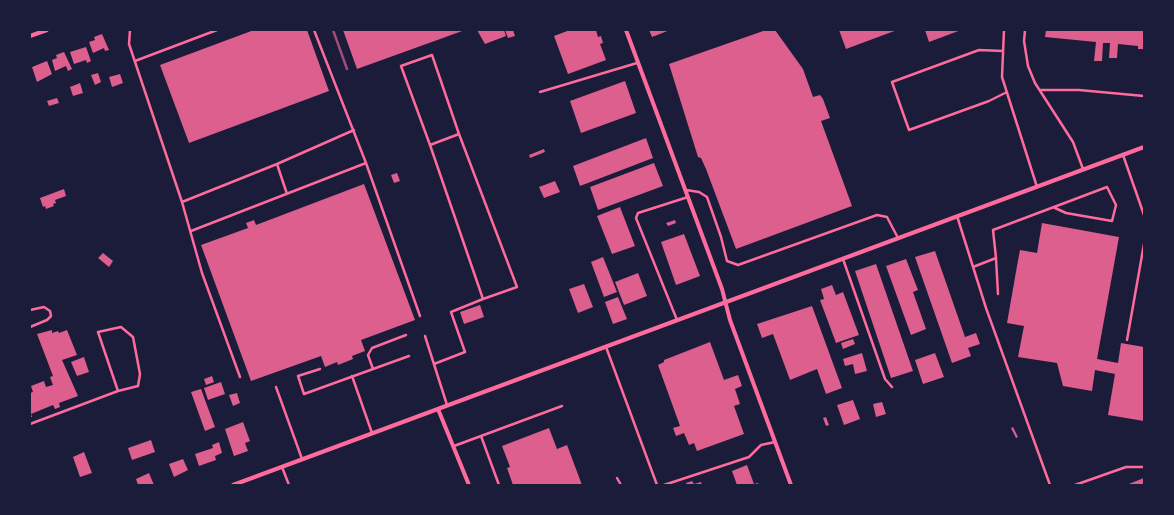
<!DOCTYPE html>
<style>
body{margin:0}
#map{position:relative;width:1174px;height:515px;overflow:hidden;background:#1b1b3a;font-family:Jost,sans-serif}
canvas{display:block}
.frame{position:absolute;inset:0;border:31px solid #1b1b3a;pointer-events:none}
</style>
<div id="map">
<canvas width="1174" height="515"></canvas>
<div class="frame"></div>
</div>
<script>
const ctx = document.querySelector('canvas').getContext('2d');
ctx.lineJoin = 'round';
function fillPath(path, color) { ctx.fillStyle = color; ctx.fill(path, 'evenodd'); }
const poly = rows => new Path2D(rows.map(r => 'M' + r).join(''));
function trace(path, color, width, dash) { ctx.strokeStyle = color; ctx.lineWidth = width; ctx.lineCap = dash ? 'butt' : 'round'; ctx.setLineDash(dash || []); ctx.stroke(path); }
fillPath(poly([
 [254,30,307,30,329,91,189,143,160,65],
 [343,30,465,30,357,69],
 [477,30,504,30,506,36,485,44],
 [505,30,513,30,515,36,508,38],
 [570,30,596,30,598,37,601,36,603,43,600,44,606,60,568,74,554,36],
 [649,30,670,30,652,37],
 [766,30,775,30,803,69,813,97,820,95,823,99,830,118,821,121,852,206,736,249,706,169,701,158,698,157,669,64],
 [839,30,897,30,846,49],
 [925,30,961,30,929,42],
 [1046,30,1144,30,1144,49,1138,49,1138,46,1118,44,1117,58,1109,58,1110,43,1103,43,1102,61,1094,61,1096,42,1045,37],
 [102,34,109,50,105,51,104,48,93,53,89,42,95,40,94,37],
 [86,47,91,61,87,63,86,60,74,64,70,52],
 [64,52,72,69,68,71,66,66,55,71,52,60,57,58,56,55],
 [47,61,52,74,37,82,32,67],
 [98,73,101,82,95,85,91,75],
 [120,74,123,83,112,87,109,77],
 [625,81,636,113,581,133,570,101],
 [80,83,83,93,73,96,70,87],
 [57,98,59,103,49,106,47,101],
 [646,138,653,158,580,186,573,166],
 [544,149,545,152,530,158,529,155],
 [654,163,663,186,598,210,590,187],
 [397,173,400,181,394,183,391,175],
 [555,181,560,192,544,198,539,187],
 [364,184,415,320,361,340,365,351,352,356,353,359,338,365,337,362,325,367,321,356,251,381,201,245,248,228,246,223,254,220,256,225],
 [64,189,66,196,55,200,56,203,53,204,54,206,46,209,45,206,43,207,40,198],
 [620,207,635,246,612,254,597,216],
 [675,220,676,223,668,226,666,223],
 [1042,223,1119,237,1097,359,1118,363,1121,343,1144,347,1144,421,1108,415,1115,374,1095,370,1092,391,1063,386,1057,363,1018,357,1024,326,1007,323,1017,266,1020,250,1037,253],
 [684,234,700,276,676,285,661,242],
 [935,251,965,337,976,333,980,344,968,348,971,356,952,363,915,257],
 [103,253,113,261,109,267,98,258],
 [603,257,617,292,604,297,591,262],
 [906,259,918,290,913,292,926,329,911,335,886,266],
 [876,264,913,371,891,378,855,271],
 [638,273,647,296,624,305,615,282],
 [584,284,593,307,578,313,569,289],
 [832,285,836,295,843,292,859,335,836,343,820,300,824,299,821,289],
 [618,297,627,319,613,324,605,302],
 [480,305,484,317,464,324,460,312],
 [812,306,842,388,826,394,817,369,790,380,773,334,762,338,757,324],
 [52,330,52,333,58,331,59,333,67,330,77,355,62,360,78,396,59,403,60,407,55,409,53,405,31,414,32,417,30,417,30,393,33,392,31,386,44,381,46,387,53,385,50,377,53,376,37,334],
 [853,339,855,344,843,349,841,343],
 [710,342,724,380,738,375,742,386,735,389,740,404,734,406,744,434,697,451,694,443,689,445,684,433,676,436,673,428,680,426,658,365,664,362,664,360],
 [862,353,867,371,855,374,853,364,845,366,843,359],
 [935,353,944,377,923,384,915,360],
 [84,357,89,372,77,376,71,362],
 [212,376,214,382,206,385,204,379],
 [221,382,225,394,208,400,204,388],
 [201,389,215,427,205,431,191,392],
 [237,393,240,403,233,406,229,395],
 [853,400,860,419,844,425,837,405],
 [882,402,886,414,876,417,873,404],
 [826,417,829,425,826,426,823,418],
 [243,422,250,441,245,443,248,451,234,456,225,429],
 [1013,427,1018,437,1016,438,1011,428],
 [549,428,557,449,567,445,582,485,513,485,507,468,510,467,502,446],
 [151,440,155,452,132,460,128,448],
 [219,442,222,453,215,456,216,460,199,466,195,454,213,448,212,445],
 [84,452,92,473,80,477,73,457],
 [183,459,188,470,174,477,169,464],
 [747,465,754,484,758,483,759,485,737,485,732,471],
 [149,473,154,485,138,485,136,479],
 [1144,478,1144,485,1126,485],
 [692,481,694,484,701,482,702,485,687,485,686,483]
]), '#dd5f8e');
trace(poly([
 [130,30,129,44,182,202,202,273,240,377],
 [314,30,366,163],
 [1004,30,1002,77,1037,187],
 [1025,30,1024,41,1028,66,1035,83,1073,142,1083,169],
 [1003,51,979,50,892,82,909,130,989,101,1007,92],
 [135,61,217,30],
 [1040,90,1079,90,1144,96],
 [540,92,637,63],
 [430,145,401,66,432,55,459,134],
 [1123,155,1144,215],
 [277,164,287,194],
 [686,190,699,192,707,197,721,237,727,261,738,265,877,215,887,217,898,238],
 [182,202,277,164,354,130],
 [957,216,986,308,1050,485],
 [191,231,366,163,420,316],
 [996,258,998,294],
 [843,259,885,379,892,387],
 [973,267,996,258,993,230,1107,187,1116,205,1112,221,1066,213,1055,208],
 [30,310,44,307,50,311,51,316,47,320,30,327],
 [677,320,636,218,638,213,688,197],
 [425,336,447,405],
 [1127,340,1144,244],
 [606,347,657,485],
 [434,364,465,352,451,312,483,299,430,145,459,134,517,287,483,299],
 [320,369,298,376,304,394,409,356],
 [373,369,368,355,372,348,406,335],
 [352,376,372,433],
 [276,387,302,459],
 [30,424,118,391,98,332,121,327,133,337,140,374,138,386,118,391],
 [481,436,499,485],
 [454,446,562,406],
 [282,467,289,485],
 [617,478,621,485],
 [664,485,749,457,761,445,775,442],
 [1075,485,1126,467,1144,467]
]), '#ff6b9d', 2.5);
trace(poly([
 [626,30,722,289,730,320,791,485],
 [30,36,47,30],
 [438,409,469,485],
 [233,485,1144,147]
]), '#ff6b9d', 4);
trace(poly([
 [333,30,347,69]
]), '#a44b75', 2.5);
</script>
